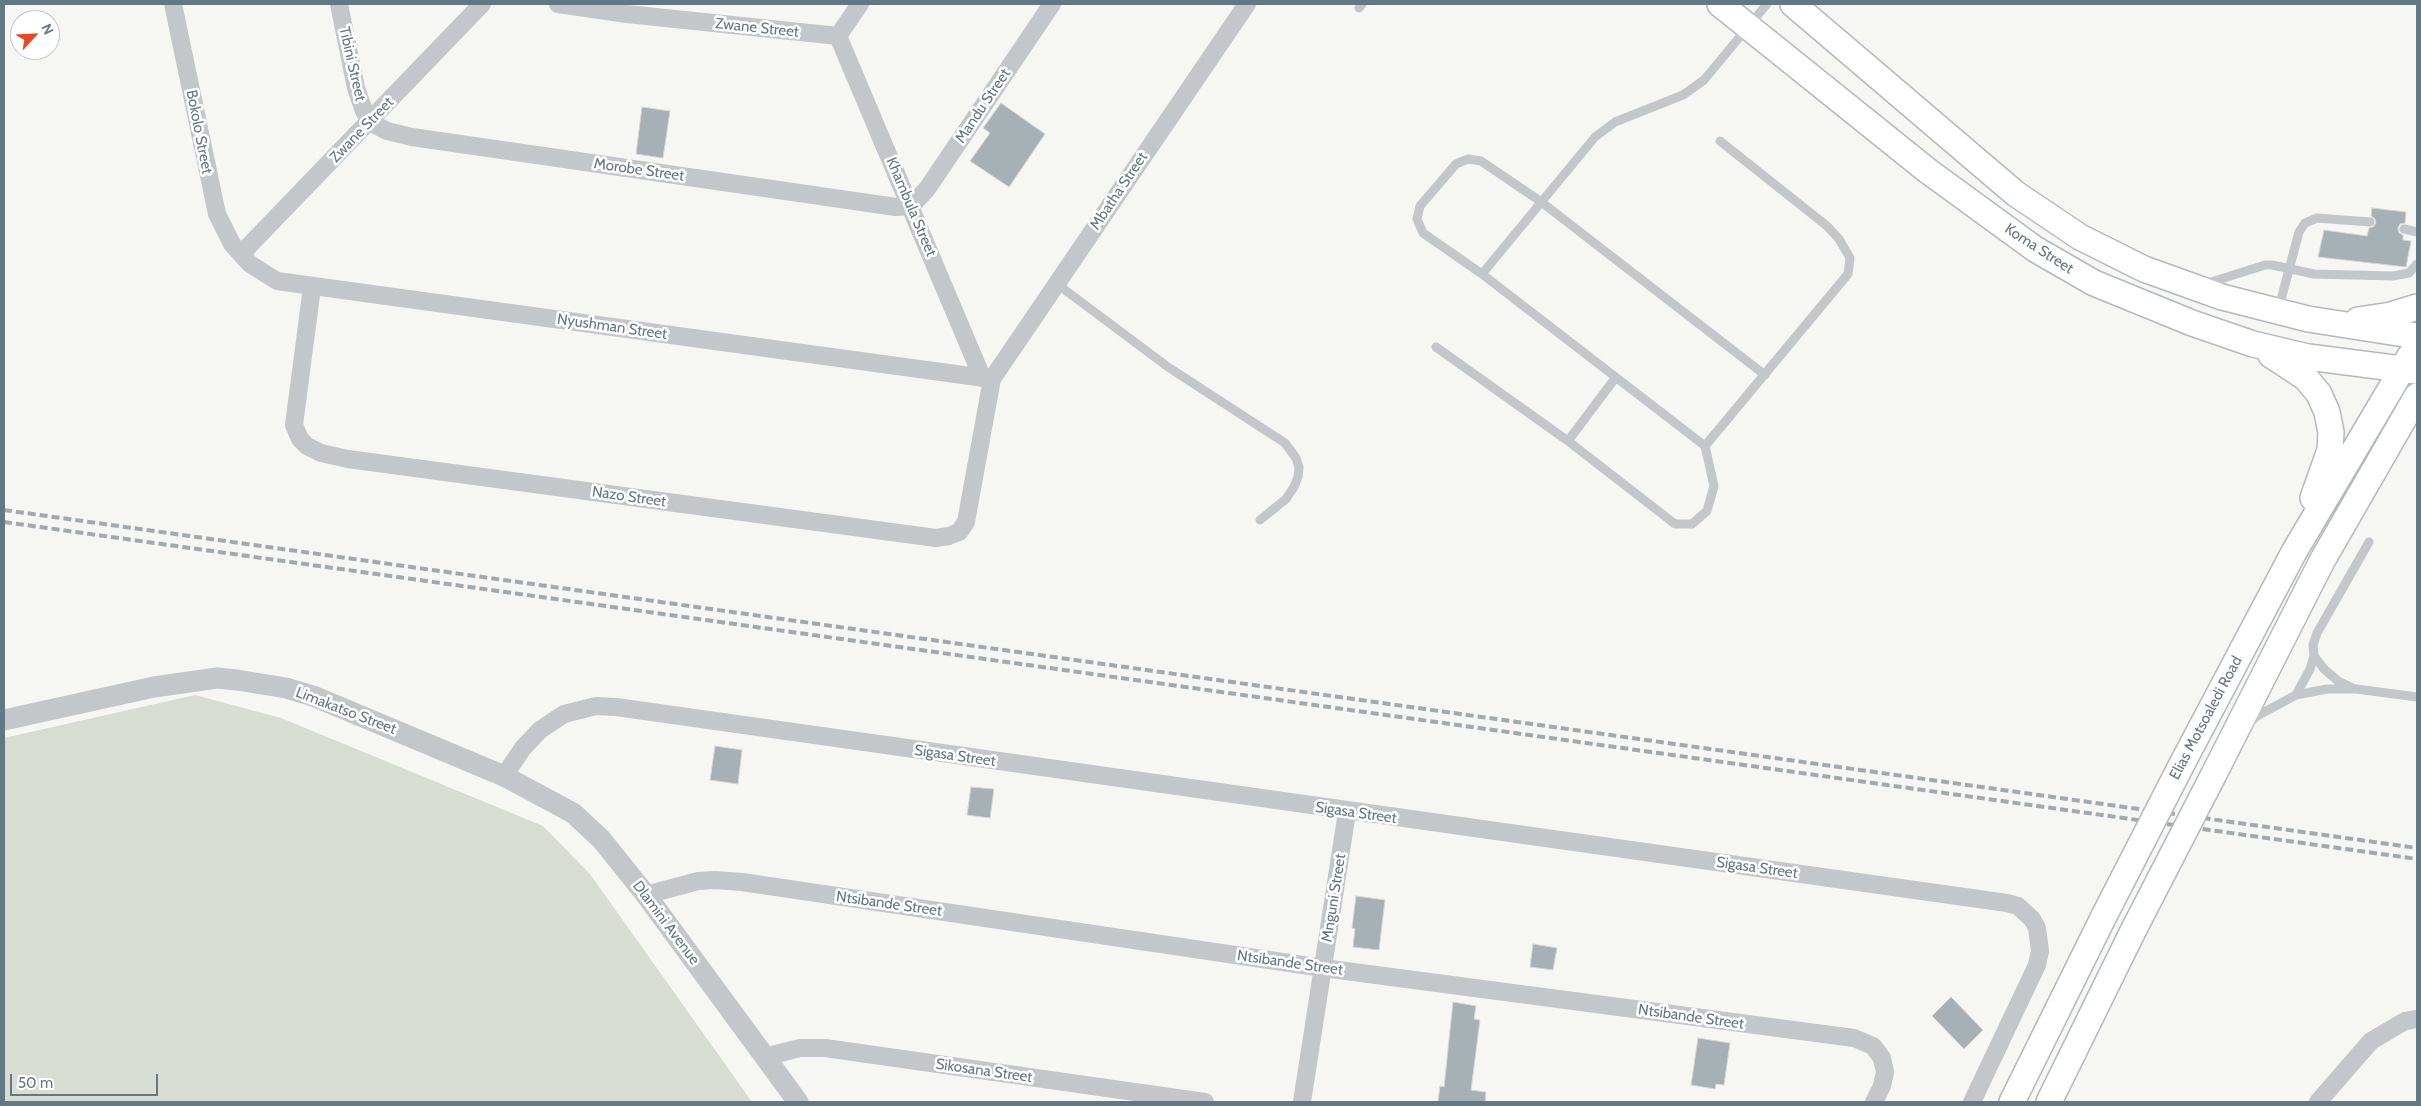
<!DOCTYPE html>
<style>
body{margin:0}
#map{position:relative;width:2421px;height:1106px;overflow:hidden;background:#f6f6f2;font-family:Cabin,sans-serif}
canvas{display:block}
.frame{position:absolute;inset:0;border:5px solid #647784;pointer-events:none}
.north{position:absolute;left:10px;top:10px;width:50px;height:50px;box-sizing:border-box;background:#fff;border:1px solid #c1c9ce;border-radius:50%;rotate:65deg;font-size:14px;font-weight:700;line-height:20px;text-align:center;color:#647784}
.north::after{content:'';display:block;margin:auto;width:18px;height:22px;background:#e74721;clip-path:polygon(50% 0,100% 100%,50% 72%,0 100%)}
.scale{position:absolute;left:10px;top:1074px;width:148px;height:22px;box-sizing:border-box;border:2px solid #647784;border-top:0;padding-left:6px;font-size:15px;line-height:18px;white-space:nowrap;color:#647784;-webkit-text-stroke:4px #fff;paint-order:stroke}
</style>
<div id="map">
<canvas width="2421" height="1106"></canvas>
<div class="frame"></div>
<div class="north">N</div>
<div class="scale">50 m</div>
</div>
<script>
const ctx = document.querySelector('canvas').getContext('2d');
ctx.lineJoin = 'round';
function fillPath(path, color) { ctx.fillStyle = color; ctx.fill(path, 'evenodd'); }
const poly = rows => new Path2D(rows.map(r => 'M' + r).join(''));
function trace(path, color, width, dash) { ctx.strokeStyle = color; ctx.lineWidth = width; ctx.lineCap = dash ? 'butt' : 'round'; ctx.setLineDash(dash || []); ctx.stroke(path); }
function drawText(font, color, halo, rows, align = 'center') {
  ctx.font = font + ' Cabin,sans-serif'; ctx.lineWidth = 5; ctx.setLineDash([]); ctx.textBaseline = 'middle'; ctx.strokeStyle = halo; ctx.fillStyle = color; for (const [text, x, y, turn = 0] of rows) {
    ctx.save(); ctx.translate(x, y); ctx.rotate((+turn || 0) * Math.PI / 180); ctx.textAlign = isNaN(turn) ? turn : align; if (halo) ctx.strokeText(text, 0, 0); ctx.fillText(text, 0, 0); ctx.restore();
  }
}
fillPath(poly([
 [195,695,281,718,543,826,590,874,752,1102,4,1102,4,738]
]), '#d7ddd3');
const building = poly([
 [1001,103,1045,134,1009,187,970,161,990,133,983,128,1001,103],
 [642,107,670,111,663,158,636,154,642,107],
 [2372,208,2406,212,2405,223,2400,224,2398,228,2399,233,2403,235,2403,240,2411,241,2406,267,2318,257,2324,230,2367,236,2369,228,2373,227,2376,223,2375,219,2371,216,2372,208],
 [715,746,742,750,738,784,710,780,715,746],
 [971,787,994,789,990,818,967,815,971,787],
 [1356,896,1385,900,1379,950,1353,947,1355,929,1352,928,1356,896],
 [1533,944,1557,948,1553,970,1530,967,1533,944],
 [1951,997,1983,1030,1964,1049,1932,1016,1951,997],
 [1453,1002,1476,1006,1474,1019,1480,1020,1471,1090,1486,1092,1485,1102,1438,1102,1440,1086,1444,1087,1453,1002],
 [1698,1038,1730,1043,1724,1085,1716,1084,1715,1089,1691,1085,1698,1038]
]);
fillPath(building, '#a7b0b5');
trace(building, '#d7d7d5', 1);
const secondary = poly([
 [1720,4,1928,171,2035,249,2094,283,2192,323,2253,344,2308,357,2417,371],
 [1793,4,2016,194,2080,237,2144,269,2222,297,2308,319,2417,336],
 [2358,320,2391,315,2417,307],
 [2271,355,2306,378,2319,394,2327,412,2331,432,2330,450,2313,498],
 [2183,762,2294,552,2410,356],
 [2214,774,2322,561,2417,396],
 [2012,1102,2104,916],
 [2049,1102,2133,931]
]);
trace(secondary, '#b3b9bd', 28);
trace(poly([
 [1359,8,1362,4],
 [1720,141,1827,226,1839,239,1850,258,1848,274,1705,446,1482,274,1423,233,1417,219,1420,206,1456,164,1468,159,1481,161,1540,201,1765,375],
 [2404,229,2417,232],
 [1482,274,1595,137,1615,122,1683,95,1704,80,1767,4],
 [1057,284,1168,367,1285,443,1296,458,1299,467,1298,477,1294,487,1286,499,1260,520],
 [2205,284,2265,265,2272,265,2314,274,2393,276,2409,273,2417,264],
 [2278,311,2299,232,2305,223,2317,218,2370,222],
 [1436,347,1568,441,1616,377],
 [1568,441,1675,524,1692,524,1707,511,1714,486,1705,446],
 [2314,656,2324,669,2338,681,2353,688],
 [2296,695,2310,669,2314,656,2313,645,2317,633,2369,542],
 [2249,723,2257,716,2296,695,2327,689,2356,689,2417,697]
]), '#c3c7ca', 9);
trace(poly([
 [173,4,217,214,232,244,250,264,277,281,992,379],
 [339,4,356,88,364,111,370,122,387,131,412,137,896,207,911,206,927,189,1052,4],
 [558,4,627,14,838,36],
 [838,36,982,377],
 [838,36,860,4],
 [241,254,482,4],
 [312,287,294,425,300,439,307,446,321,453,348,459,936,538,949,536,959,532,966,522,992,379,1247,4],
 [504,776,523,748,540,730,564,714,596,706,616,707,2007,903,2018,906,2032,919,2037,928,2040,951,2037,965,1972,1102],
 [646,895,698,881,715,880,742,882,1323,968,1854,1038,1873,1046,1882,1058,1885,1072,1882,1086,1874,1102],
 [764,1057,800,1048,825,1048,1205,1102],
 [1302,1102,1347,812],
 [2318,1102,2371,1041,2405,1021,2417,1019]
]), '#c3c7ca', 18);
trace(poly([
 [4,720,154,687,217,678,237,680,286,688,313,696,504,776,573,813,601,839,646,895,798,1102]
]), '#c3c7ca', 21);
trace(secondary, '#fff', 25);
trace(poly([
 [4,510,2417,848],
 [4,522,2417,859]
]), '#a1a9ae', 4, [8, 4]);
const secondaryBridge = poly([
 [2104,916,2183,762],
 [2133,931,2214,774]
]);
trace(secondaryBridge, '#b3b9bd', 28, []);
trace(secondaryBridge, '#fff', 25);
drawText('15px', '#647784', '#fff', [
 ["Zwane Street",757,28,6],
 ["Tibini Street",352,64,77],
 ["Mandu Street",983,106,-56],
 ["Zwane Street",362,130,-46],
 ["Bokolo Street",199,132,79],
 ["Morobe Street",639,170,8],
 ["Mbatha Street",1119,191,-56],
 ["Khambula Street",911,207,67],
 ["Koma Street",2039,249,33],
 ["Nyushman Street",612,327,8],
 ["Nazo Street",629,497,8],
 ["Limakatso Street",346,711,21],
 ["Elias Motsoaledi Road",2206,718,-62],
 ["Sigasa Street",955,756,8],
 ["Sigasa Street",1356,813,8],
 ["Sigasa Street",1757,868,8],
 ["Mnguni Street",1334,898,-81],
 ["Ntsibande Street",889,904,8],
 ["Dlamini Avenue",666,923,53],
 ["Ntsibande Street",1290,963,8],
 ["Ntsibande Street",1691,1017,8],
 ["Sikosana Street",984,1071,8]
]);
</script>
